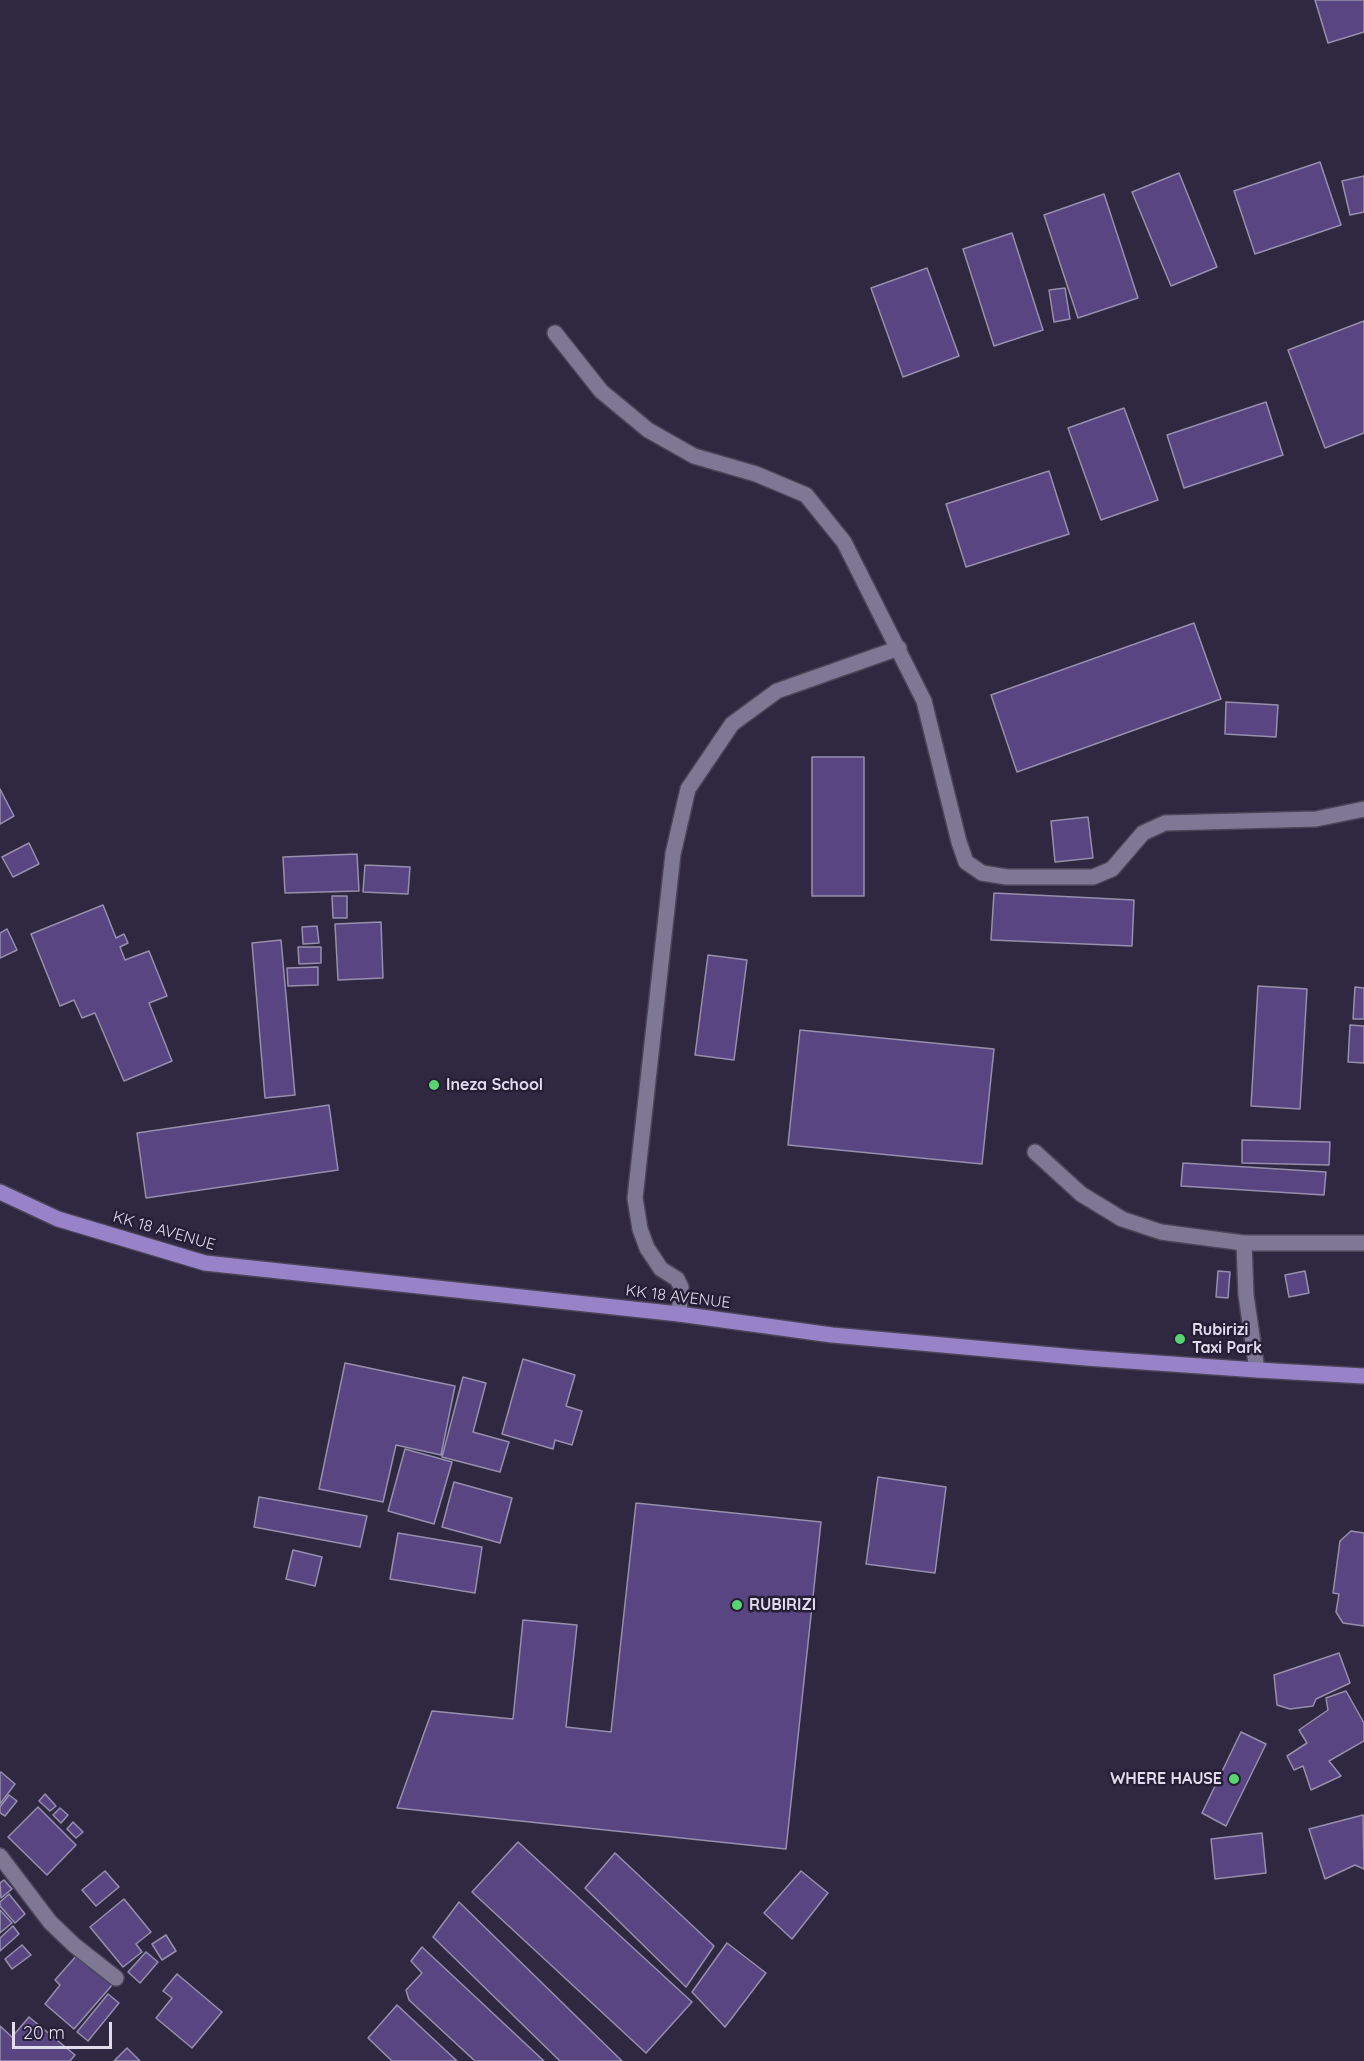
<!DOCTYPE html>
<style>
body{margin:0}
#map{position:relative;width:1364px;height:2061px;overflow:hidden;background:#2f2840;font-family:Quicksand,sans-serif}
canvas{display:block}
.scale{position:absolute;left:12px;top:2022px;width:100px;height:27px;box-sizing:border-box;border:3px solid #e0dcec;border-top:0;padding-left:8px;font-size:18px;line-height:21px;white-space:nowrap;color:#e0dcec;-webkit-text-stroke:4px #261e36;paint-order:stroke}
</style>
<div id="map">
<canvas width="1364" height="2061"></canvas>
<div class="scale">20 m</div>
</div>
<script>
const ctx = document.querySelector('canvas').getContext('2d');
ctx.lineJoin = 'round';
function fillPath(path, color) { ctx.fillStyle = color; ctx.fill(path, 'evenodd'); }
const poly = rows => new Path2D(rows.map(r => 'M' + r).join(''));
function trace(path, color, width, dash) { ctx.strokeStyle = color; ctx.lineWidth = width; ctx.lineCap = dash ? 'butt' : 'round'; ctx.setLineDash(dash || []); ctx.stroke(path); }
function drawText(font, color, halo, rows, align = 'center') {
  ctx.font = font + ' Quicksand,sans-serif'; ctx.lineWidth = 5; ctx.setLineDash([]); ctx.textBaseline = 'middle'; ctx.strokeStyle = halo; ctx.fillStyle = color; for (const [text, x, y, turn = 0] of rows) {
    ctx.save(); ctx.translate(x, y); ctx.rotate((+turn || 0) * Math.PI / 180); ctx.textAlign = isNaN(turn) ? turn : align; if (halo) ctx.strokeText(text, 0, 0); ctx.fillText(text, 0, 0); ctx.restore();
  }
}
const building = poly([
 [1315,0,1364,0,1364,32,1328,43,1315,0],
 [1320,162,1341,225,1255,254,1234,191,1320,162],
 [1179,173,1217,267,1171,286,1132,192,1179,173],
 [1364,176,1364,212,1350,215,1342,181,1364,176],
 [1104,194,1138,298,1078,318,1044,215,1104,194],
 [1012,233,1043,330,994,346,963,249,1012,233],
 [927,268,959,356,903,377,871,288,927,268],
 [1065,288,1070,319,1054,322,1049,290,1065,288],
 [1364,321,1364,433,1325,448,1288,350,1364,321],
 [1266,402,1283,455,1184,488,1167,435,1266,402],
 [1124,408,1158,500,1101,520,1068,428,1124,408],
 [1049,471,1069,534,966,567,946,504,1049,471],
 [1194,623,1221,699,1017,772,991,695,1194,623],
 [1226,702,1278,705,1276,737,1225,734,1226,702],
 [812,757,864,757,864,896,812,896,812,757],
 [0,789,14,816,0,824,0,789],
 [1088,817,1093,858,1055,862,1051,821,1088,817],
 [29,843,39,864,13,877,2,857,29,843],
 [357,854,359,891,285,893,283,857,357,854],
 [365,865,410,867,408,894,363,892,365,865],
 [994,893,1134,900,1132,946,991,940,994,893],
 [332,896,347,896,347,918,333,918,332,896],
 [103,905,116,938,124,934,128,943,120,947,125,960,149,951,167,996,149,1003,172,1061,124,1081,95,1013,82,1018,74,1000,60,1006,31,934,103,905],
 [381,922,383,978,338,980,335,924,381,922],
 [317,926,319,943,303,944,302,927,317,926],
 [7,929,17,950,0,958,0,933,7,929],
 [281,940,295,1095,265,1098,252,943,281,940],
 [298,947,321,947,321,963,299,964,298,947],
 [708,955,747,960,734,1060,695,1055,708,955],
 [318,967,318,985,288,986,287,968,318,967],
 [1258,986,1307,989,1300,1109,1251,1106,1258,986],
 [1355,987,1364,988,1364,1019,1353,1019,1355,987],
 [1350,1025,1364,1026,1364,1063,1348,1062,1350,1025],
 [800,1030,994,1049,982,1164,788,1145,800,1030],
 [329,1105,338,1170,146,1198,137,1133,329,1105],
 [1242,1140,1330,1142,1329,1165,1242,1163,1242,1140],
 [1183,1163,1326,1172,1324,1195,1181,1186,1183,1163],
 [1218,1271,1230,1272,1228,1298,1216,1297,1218,1271],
 [1305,1271,1309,1293,1289,1297,1285,1275,1305,1271],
 [523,1359,575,1375,566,1406,582,1411,572,1445,555,1440,553,1449,502,1434,523,1359],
 [345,1363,455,1386,441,1455,396,1445,383,1502,319,1489,345,1363],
 [463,1377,486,1383,473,1432,509,1442,500,1472,442,1457,463,1377],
 [405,1449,452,1462,434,1524,388,1511,405,1449],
 [878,1477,946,1487,935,1573,866,1564,878,1477],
 [454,1482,512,1498,500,1543,442,1527,454,1482],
 [259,1497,367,1516,360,1547,254,1527,259,1497],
 [636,1503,821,1522,786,1849,397,1808,432,1711,513,1719,523,1620,577,1625,566,1727,611,1732,636,1503],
 [1351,1531,1364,1533,1364,1626,1343,1623,1336,1612,1339,1594,1333,1593,1340,1541,1351,1531],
 [398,1533,482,1547,475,1593,390,1579,398,1533],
 [293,1550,322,1557,315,1586,286,1579,293,1550],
 [1339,1653,1350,1683,1316,1699,1313,1706,1290,1709,1277,1705,1274,1675,1339,1653],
 [1346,1691,1364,1723,1364,1741,1329,1761,1341,1776,1311,1790,1303,1766,1294,1770,1287,1756,1307,1743,1299,1730,1328,1710,1326,1698,1346,1691],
 [1241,1732,1266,1744,1226,1826,1202,1813,1241,1732],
 [1,1772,15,1784,0,1804,0,1773,1,1772],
 [45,1794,56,1806,50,1811,39,1801,45,1794],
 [9,1795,17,1801,5,1816,0,1813,0,1807,9,1795],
 [38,1807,76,1845,47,1875,8,1837,38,1807],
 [60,1808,68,1815,61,1823,53,1815,60,1808],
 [1363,1815,1364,1869,1355,1865,1325,1879,1309,1829,1363,1815],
 [73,1822,83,1832,76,1838,67,1829,73,1822],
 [1262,1833,1266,1873,1215,1879,1211,1839,1262,1833],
 [518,1842,692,2002,646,2053,472,1892,518,1842],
 [615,1853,714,1946,686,1987,585,1888,615,1853],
 [105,1871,119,1887,96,1906,82,1890,105,1871],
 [801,1871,828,1893,792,1939,764,1913,801,1871],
 [4,1880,12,1889,1,1898,0,1883,4,1880],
 [9,1894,25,1914,15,1923,0,1906,0,1902,9,1894],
 [124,1899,151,1932,136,1944,142,1952,123,1967,90,1927,124,1899],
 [459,1902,622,2061,560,2061,433,1937,459,1902],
 [0,1910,12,1923,0,1933,0,1910],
 [13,1926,19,1934,0,1951,0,1938,13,1926],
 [166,1935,176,1951,162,1960,152,1944,166,1935],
 [727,1943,766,1973,725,2027,692,1992,727,1943],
 [22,1945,31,1955,12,1969,5,1959,22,1945],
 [422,1947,544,2061,475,2061,409,2000,406,1990,422,1973,411,1961,422,1947],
 [146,1952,158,1962,140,1983,128,1972,146,1952],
 [78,1954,113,1984,74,2029,45,2004,60,1985,55,1980,78,1954],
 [177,1974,222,2012,192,2048,156,2018,172,1998,163,1991,177,1974],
 [108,1994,119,2003,88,2041,77,2032,108,1994],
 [397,2005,457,2061,392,2061,368,2038,397,2005],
 [29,2017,75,2055,70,2061,0,2061,0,2026,12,2037,29,2017],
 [127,2048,140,2061,114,2061,127,2048]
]);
fillPath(building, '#594581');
trace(building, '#978fad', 1.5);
const minor = poly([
 [555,333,601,391,648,430,694,456,756,474,806,495,844,542,924,701,959,842,966,862,982,873,1007,877,1093,877,1112,869,1143,833,1165,823,1316,819,1364,809],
 [1035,1152,1081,1194,1122,1219,1161,1232,1244,1243,1364,1243],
 [1244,1243,1246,1295,1257,1370],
 [679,1314,681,1287,677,1279,661,1269,647,1248,640,1229,635,1198,673,854,688,789,732,724,777,691,899,648],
 [0,1856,50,1922,74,1945,116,1978]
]);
const major = poly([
 [0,1192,58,1219,205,1263,679,1314,832,1335,1086,1358,1257,1370,1364,1376]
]);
trace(minor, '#4c4559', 18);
trace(major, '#4c4559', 18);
trace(minor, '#7f7894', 15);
trace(major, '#9983c8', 15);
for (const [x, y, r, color] of [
 [434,1085,6,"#58d570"],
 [1180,1339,6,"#58d570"],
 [737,1605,6,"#58d570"],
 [1234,1779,6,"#58d570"]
]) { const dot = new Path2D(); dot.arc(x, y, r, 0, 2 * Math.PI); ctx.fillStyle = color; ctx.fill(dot); trace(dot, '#261e36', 2); }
drawText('bold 16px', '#e0dcec', '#261e36', [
 ["Ineza School",446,1085],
 ["Rubirizi",1192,1330],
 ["Taxi Park",1192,1348],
 ["RUBIRIZI",749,1605],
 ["WHERE HAUSE",1222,1779,"right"]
], 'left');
drawText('16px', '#e0dcec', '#261e36', [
 ["KK 18 AVENUE",164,1231,16],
 ["KK 18 AVENUE",678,1297,7]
]);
</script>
